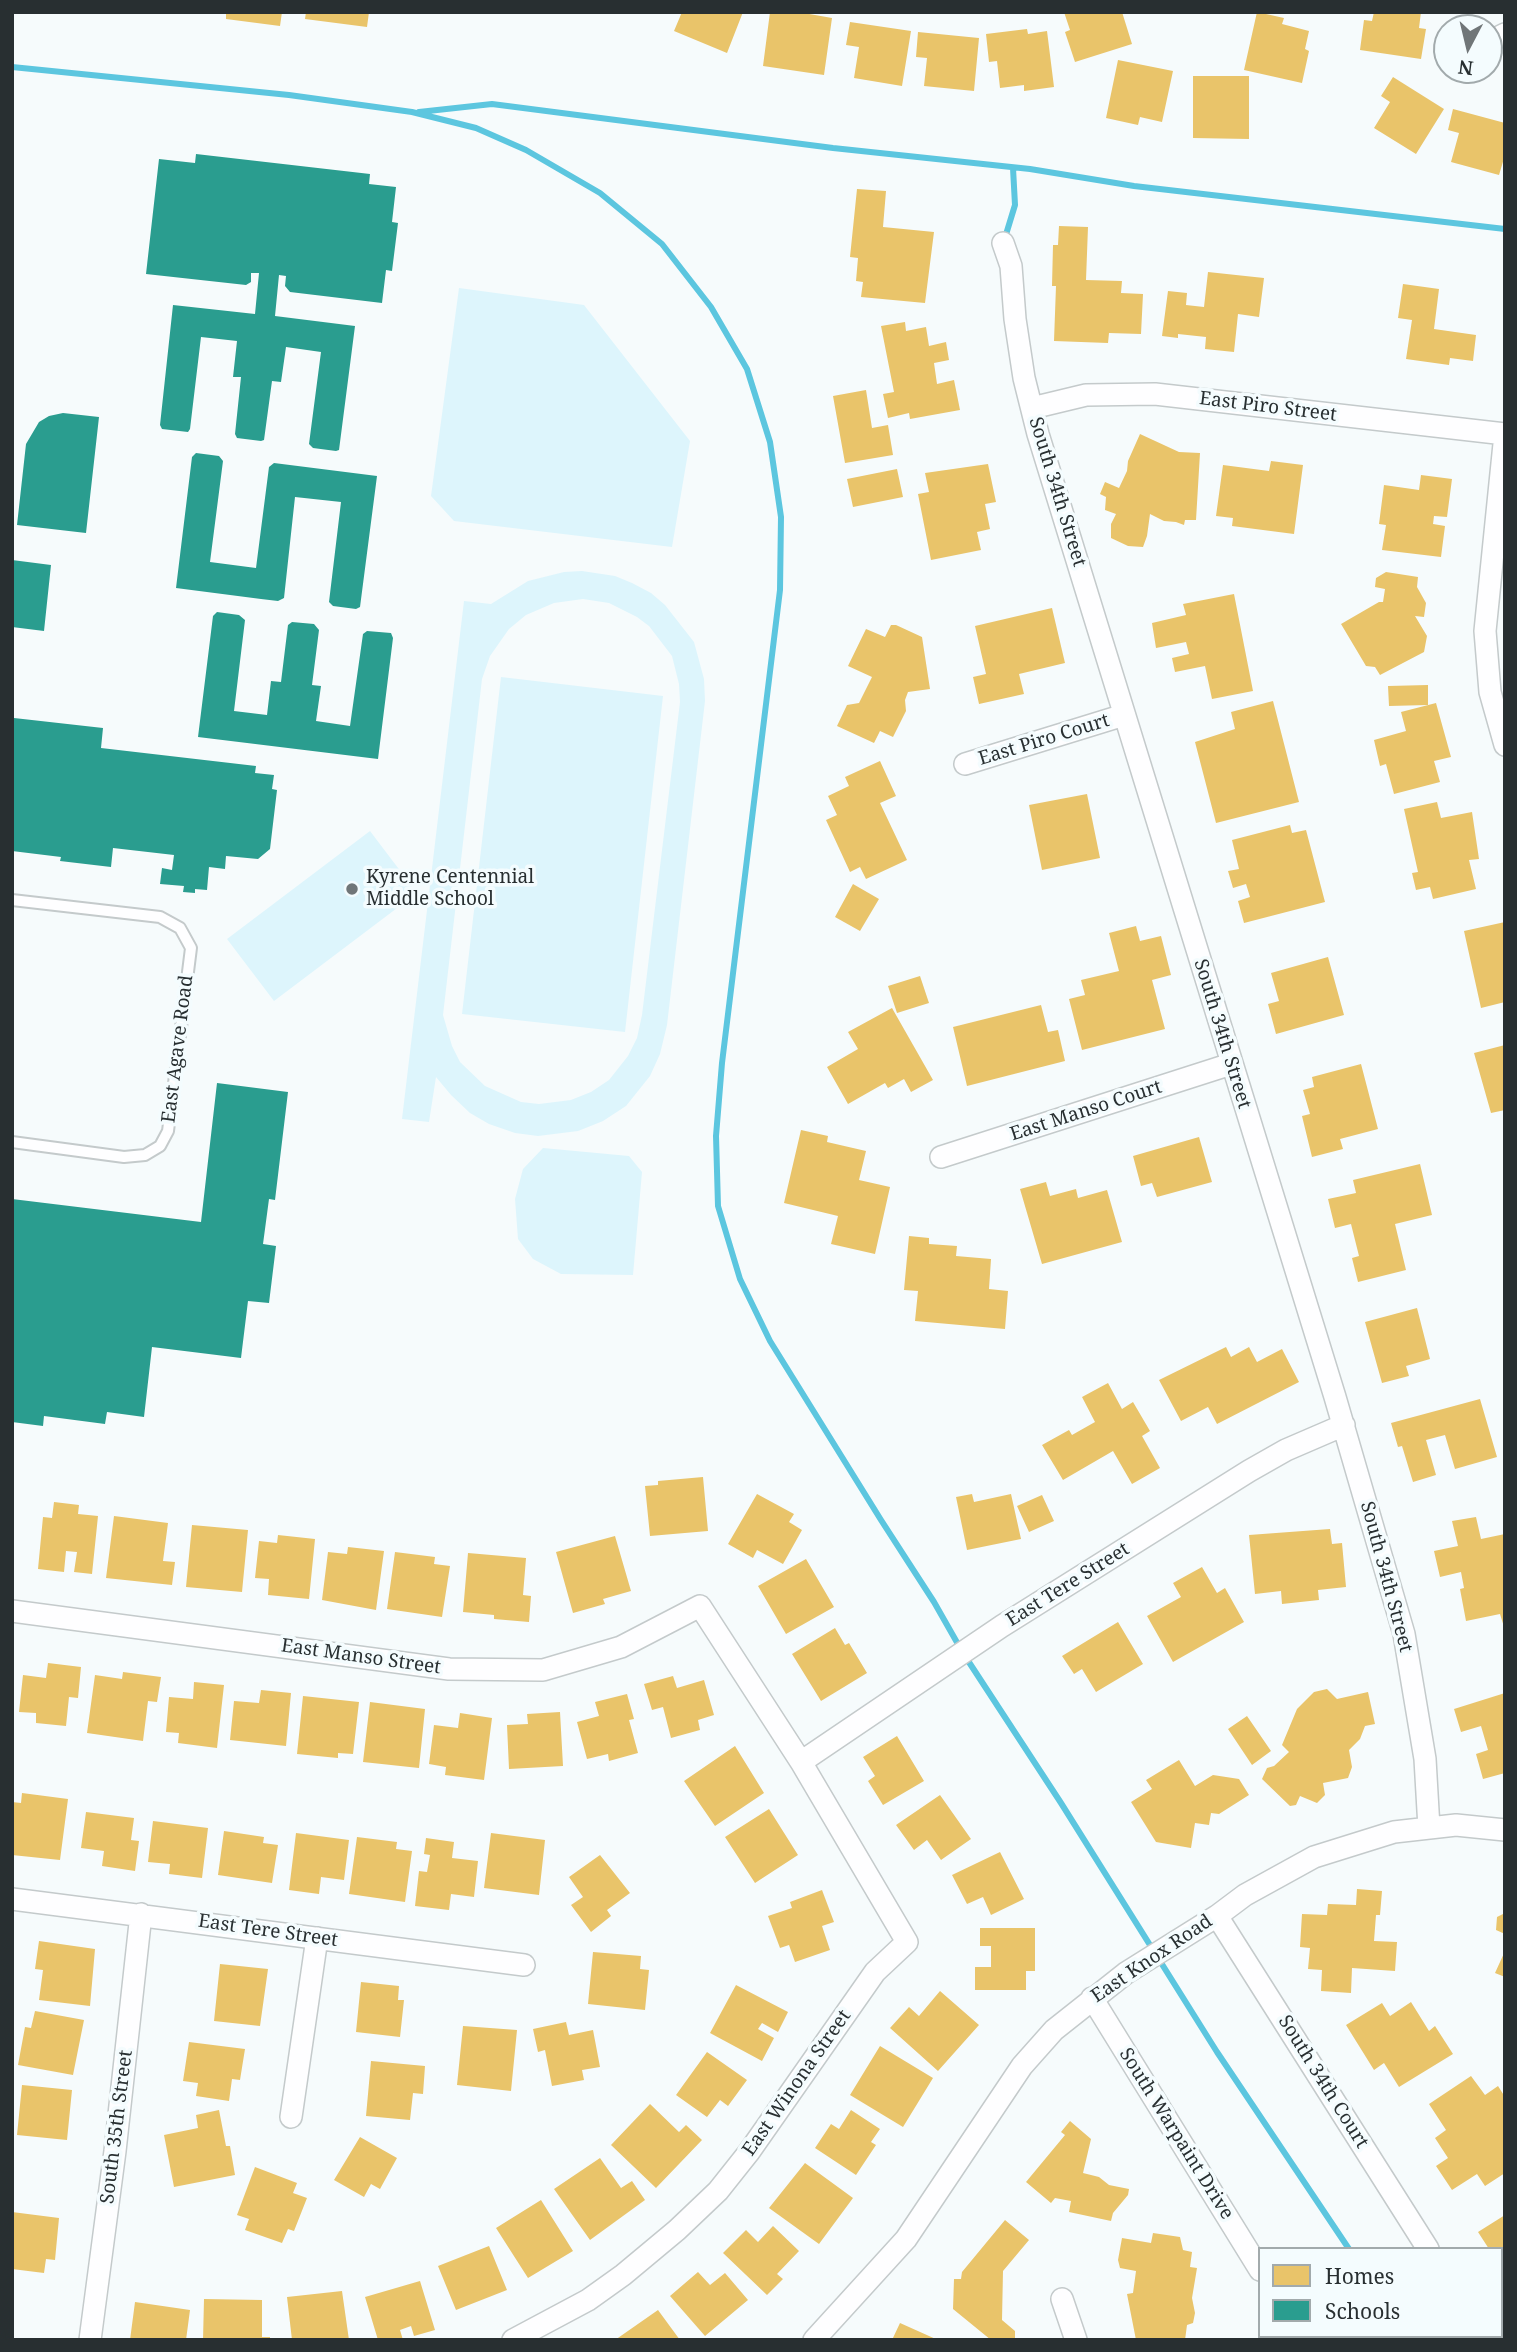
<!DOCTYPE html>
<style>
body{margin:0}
#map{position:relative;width:1517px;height:2352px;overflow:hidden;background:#f6fbfc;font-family:"Noto Serif",serif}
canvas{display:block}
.frame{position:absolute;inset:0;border:14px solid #282f31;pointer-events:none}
.legend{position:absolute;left:1258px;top:2247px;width:245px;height:91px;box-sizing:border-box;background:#f4fcfe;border:2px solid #a2aaac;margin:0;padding:9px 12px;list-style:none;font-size:21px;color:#282f31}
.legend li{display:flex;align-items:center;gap:14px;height:35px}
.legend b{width:35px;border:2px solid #a2aaac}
.north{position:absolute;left:1433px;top:14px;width:70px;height:70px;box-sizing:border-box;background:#f4fcfe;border:2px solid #a2aaac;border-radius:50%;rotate:187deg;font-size:19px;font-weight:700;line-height:28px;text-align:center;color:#282f31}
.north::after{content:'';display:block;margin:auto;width:24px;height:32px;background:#707678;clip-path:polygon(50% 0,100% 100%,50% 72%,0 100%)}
</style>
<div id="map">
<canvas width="1517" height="2352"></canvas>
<div class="frame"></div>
<ul class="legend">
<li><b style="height:19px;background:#e9c46a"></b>Homes</li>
<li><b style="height:19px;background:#2a9d8f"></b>Schools</li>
</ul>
<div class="north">N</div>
</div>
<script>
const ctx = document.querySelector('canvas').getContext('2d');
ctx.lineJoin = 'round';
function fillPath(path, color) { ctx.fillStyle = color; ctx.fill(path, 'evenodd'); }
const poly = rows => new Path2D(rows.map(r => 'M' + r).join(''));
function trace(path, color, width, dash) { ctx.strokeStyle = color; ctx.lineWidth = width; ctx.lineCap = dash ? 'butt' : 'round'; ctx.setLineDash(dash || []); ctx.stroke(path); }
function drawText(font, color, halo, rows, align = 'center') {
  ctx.font = font + ' "Noto Serif",serif'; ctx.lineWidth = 7; ctx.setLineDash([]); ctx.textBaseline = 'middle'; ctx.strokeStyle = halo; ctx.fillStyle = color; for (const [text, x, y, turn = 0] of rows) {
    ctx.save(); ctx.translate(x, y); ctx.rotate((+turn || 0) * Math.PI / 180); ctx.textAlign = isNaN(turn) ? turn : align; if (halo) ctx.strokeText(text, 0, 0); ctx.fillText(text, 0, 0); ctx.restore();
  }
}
fillPath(poly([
 [459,288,584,305,690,441,672,547,454,521,431,496],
 [582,571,615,576,632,583,651,593,665,605,694,642,704,679,705,701,667,1025,660,1054,650,1076,626,1106,603,1121,578,1131,538,1136,515,1133,489,1124,470,1113,451,1095,436,1077,429,1122,402,1119,464,601,491,604,528,581,564,572],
 [583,599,609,603,637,617,649,626,672,656,679,684,680,702,642,1015,637,1038,628,1056,609,1080,591,1092,571,1100,539,1104,521,1102,485,1086,460,1062,452,1046,443,1015,482,679,490,656,509,629,526,615,554,603],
 [501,677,663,696,625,1032,462,1014],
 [370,831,417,893,274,1001,227,939],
 [543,1148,629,1156,642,1172,633,1275,561,1274,533,1259,518,1239,515,1199,523,1169]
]), '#ddf5fc');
fillPath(poly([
 [226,12,282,12,280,26,226,19],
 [306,12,369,12,367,27,305,19],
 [682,12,743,12,727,53,674,31],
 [770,12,798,12,832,18,824,75,763,66],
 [1064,12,1122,12,1132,44,1075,62,1065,32,1070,30],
 [1257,12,1284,18,1282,24,1309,31,1305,49,1309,51,1302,83,1244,70],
 [1374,12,1421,12,1419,28,1426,29,1421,59,1360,50,1364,20,1372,21],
 [850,22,911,31,902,86,854,78,859,47,846,45],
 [1027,29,1028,34,1047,31,1054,87,1024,91,1024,85,1000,88,997,61,989,62,986,34],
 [918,32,979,38,974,91,924,86,927,58,916,57],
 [1118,60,1173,71,1162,122,1140,117,1138,125,1106,118],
 [1193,76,1249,76,1249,139,1193,138],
 [1393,77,1444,109,1416,154,1374,128,1390,102,1381,96],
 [1453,109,1505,123,1505,155,1499,175,1451,162,1459,133,1448,130],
 [857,189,886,191,883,227,934,232,925,303,861,297,863,282,856,281,858,258,850,257],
 [1059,226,1088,227,1086,280,1122,281,1121,293,1143,294,1141,334,1109,333,1108,343,1054,341,1056,286,1052,286,1053,245,1058,245],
 [1208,272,1264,278,1259,317,1238,314,1234,352,1205,349,1206,337,1178,334,1178,338,1162,336,1168,291,1187,293,1186,305,1204,307],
 [1403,284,1439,289,1434,329,1476,335,1473,361,1450,358,1449,365,1406,359,1412,320,1398,318],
 [905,322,906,331,926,327,929,346,946,342,949,360,934,363,937,384,954,380,960,410,910,419,909,413,888,418,883,394,894,392,881,326],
 [866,390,872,428,888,425,893,455,845,463,833,396],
 [1140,434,1179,452,1200,453,1196,520,1185,520,1184,525,1176,522,1164,521,1150,514,1147,536,1143,547,1128,546,1111,538,1111,524,1116,514,1105,510,1106,497,1100,494,1105,482,1119,488,1127,471,1128,461],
 [1271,461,1303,465,1294,534,1232,526,1233,518,1216,516,1223,465,1269,471],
 [988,464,996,502,985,504,990,529,977,532,981,550,931,560,918,494,929,492,925,473],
 [897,469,903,497,853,507,847,479],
 [1421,475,1452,479,1447,517,1434,516,1433,524,1445,526,1441,557,1382,550,1386,525,1379,524,1384,485,1419,490],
 [1386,572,1418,577,1417,587,1426,603,1424,617,1415,616,1427,636,1424,652,1380,675,1375,667,1366,666,1341,624,1379,602,1383,602,1385,589,1375,587,1376,578],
 [1234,594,1253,691,1212,699,1205,666,1175,672,1172,658,1189,654,1186,642,1156,648,1152,623,1186,615,1183,604],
 [1052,608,1065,663,1019,674,1024,694,979,704,973,677,986,674,975,626],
 [891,625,896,625,922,637,930,689,908,692,905,700,906,711,893,737,880,731,874,743,837,726,847,705,859,703,872,677,848,666,866,629,885,637],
 [1428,685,1428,705,1389,706,1388,686],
 [1273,701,1299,802,1216,823,1195,742,1235,729,1231,712],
 [1436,703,1451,757,1434,761,1440,782,1394,794,1386,764,1380,766,1374,740,1406,731,1401,712],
 [880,761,896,796,880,803,907,860,866,879,860,867,850,872,826,820,837,815,828,796,849,786,845,777],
 [1087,794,1100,858,1042,870,1029,805],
 [1437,802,1441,818,1472,812,1479,859,1469,860,1476,889,1433,899,1430,887,1416,890,1412,873,1418,872,1404,809],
 [1290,825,1292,833,1306,830,1325,902,1244,923,1238,901,1250,897,1246,884,1233,888,1228,871,1239,869,1232,840],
 [853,884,879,899,860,931,835,917],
 [1505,922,1505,1002,1481,1008,1464,931],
 [1136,926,1140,941,1161,936,1171,975,1152,980,1165,1029,1082,1050,1069,999,1085,995,1081,980,1119,971,1109,933],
 [1328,957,1344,1015,1276,1034,1268,1004,1279,1001,1271,973],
 [920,976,929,1003,897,1013,888,986],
 [1041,1005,1048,1032,1058,1030,1065,1061,967,1086,953,1027],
 [892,1008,933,1080,911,1092,904,1079,888,1088,885,1083,848,1104,827,1067,858,1049,848,1032],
 [1505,1045,1505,1110,1491,1113,1474,1053],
 [1361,1064,1378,1129,1340,1139,1343,1149,1312,1157,1302,1116,1310,1114,1303,1090,1314,1087,1312,1077],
 [801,1130,828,1136,827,1142,866,1151,859,1180,890,1187,875,1254,831,1244,838,1216,784,1203],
 [1199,1137,1212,1182,1157,1197,1152,1183,1141,1186,1133,1156],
 [1420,1164,1432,1215,1395,1224,1406,1270,1358,1282,1352,1258,1359,1256,1351,1224,1335,1228,1328,1199,1356,1193,1353,1180],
 [1046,1182,1050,1196,1076,1189,1078,1198,1107,1190,1122,1242,1042,1264,1020,1189],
 [909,1236,929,1238,929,1244,957,1246,956,1256,991,1259,989,1289,1008,1291,1005,1329,915,1321,918,1291,904,1290],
 [1417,1308,1430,1359,1406,1366,1409,1376,1382,1383,1365,1322],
 [1226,1347,1231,1357,1249,1347,1257,1362,1282,1349,1299,1382,1217,1424,1208,1407,1181,1421,1159,1380],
 [1108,1383,1122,1409,1133,1402,1150,1431,1142,1436,1160,1468,1132,1484,1113,1451,1063,1480,1042,1445,1069,1430,1072,1435,1095,1422,1082,1397],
 [1480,1399,1497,1457,1455,1469,1445,1435,1426,1440,1436,1475,1413,1482,1402,1446,1398,1447,1391,1423],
 [703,1477,708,1531,650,1536,645,1486,658,1485,658,1481],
 [757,1494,794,1514,789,1522,802,1530,783,1564,757,1550,753,1558,728,1544],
 [972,1494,974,1502,1011,1494,1021,1539,967,1550,956,1497],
 [1042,1495,1054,1521,1029,1532,1017,1506],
 [54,1502,79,1505,78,1514,98,1516,92,1574,74,1572,77,1552,66,1551,64,1572,38,1569,43,1517,52,1518],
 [114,1516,168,1523,163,1561,175,1562,172,1585,106,1578],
 [1476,1517,1481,1539,1505,1534,1505,1630,1500,1614,1466,1621,1460,1589,1464,1588,1461,1572,1440,1577,1434,1551,1458,1546,1452,1521],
 [192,1525,248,1530,242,1592,186,1587],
 [1330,1529,1332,1544,1342,1543,1346,1587,1318,1590,1319,1600,1282,1604,1281,1591,1255,1594,1249,1535],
 [278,1535,315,1539,309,1599,268,1595,269,1579,255,1578,259,1541,277,1543],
 [615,1536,631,1591,603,1599,605,1604,573,1613,556,1552],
 [348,1547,384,1551,376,1610,322,1600,328,1552,347,1554],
 [395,1552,435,1557,434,1564,450,1566,442,1617,387,1609],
 [468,1553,526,1558,523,1595,531,1596,529,1622,494,1619,494,1615,463,1612],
 [806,1559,834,1607,786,1634,758,1586],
 [1202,1567,1217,1593,1225,1588,1244,1622,1173,1662,1147,1616,1181,1597,1173,1583],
 [1118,1622,1143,1664,1096,1692,1082,1669,1074,1674,1062,1656],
 [835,1628,845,1645,849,1643,867,1673,821,1701,792,1654],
 [48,1663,81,1667,78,1698,69,1697,66,1726,36,1723,36,1713,19,1712,23,1675,46,1678],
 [123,1672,161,1677,157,1702,148,1701,143,1741,87,1733,95,1675,122,1679],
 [673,1676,677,1688,704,1680,714,1715,698,1720,700,1730,671,1738,663,1707,652,1710,644,1684],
 [194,1682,224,1685,217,1748,178,1743,179,1733,166,1732,169,1697,193,1699],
 [1327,1689,1337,1699,1368,1692,1375,1724,1365,1726,1360,1739,1349,1750,1352,1767,1348,1778,1323,1783,1325,1795,1317,1803,1300,1796,1296,1805,1290,1806,1262,1779,1267,1768,1274,1766,1289,1752,1282,1745,1297,1709,1314,1692],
 [261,1690,291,1693,286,1746,230,1740,234,1701,259,1703],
 [1505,1693,1505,1773,1483,1779,1476,1754,1488,1750,1481,1726,1461,1732,1454,1709],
 [627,1694,634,1719,629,1720,638,1753,609,1761,608,1754,587,1759,577,1722,599,1716,595,1702],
 [303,1696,359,1702,353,1754,338,1753,338,1758,297,1754],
 [370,1702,425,1709,419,1768,363,1762],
 [560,1712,563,1766,509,1769,507,1725,528,1724,527,1714],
 [460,1713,492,1718,484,1780,445,1775,446,1767,429,1764,434,1725,458,1728],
 [1247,1716,1271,1751,1252,1765,1228,1729],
 [897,1736,924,1781,883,1805,868,1781,875,1776,863,1757],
 [735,1746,764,1793,715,1826,684,1781],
 [1179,1760,1195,1786,1213,1775,1239,1779,1249,1795,1219,1814,1211,1813,1209,1825,1195,1823,1191,1848,1156,1842,1131,1802,1152,1789,1146,1780],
 [22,1793,68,1799,60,1860,12,1855,12,1802,21,1803],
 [940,1795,971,1839,941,1860,927,1840,914,1850,896,1825],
 [769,1809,798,1855,755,1883,725,1837],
 [86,1812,134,1818,131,1840,139,1841,135,1871,102,1866,104,1851,81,1848],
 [153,1821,208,1828,202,1878,169,1874,170,1864,148,1862],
 [224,1831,264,1837,263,1843,278,1845,272,1883,218,1875],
 [296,1833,349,1840,344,1880,321,1877,319,1894,289,1890],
 [491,1833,545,1840,539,1895,484,1888],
 [357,1837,397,1842,396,1849,412,1851,405,1902,349,1894],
 [426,1838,454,1842,452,1858,478,1861,474,1897,451,1894,449,1910,415,1906,419,1871,427,1872,430,1855,424,1854],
 [1000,1852,1024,1899,991,1915,983,1897,967,1904,952,1875],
 [600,1855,630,1893,607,1910,611,1916,591,1932,571,1905,583,1897,569,1877],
 [1357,1889,1382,1891,1380,1915,1376,1915,1374,1941,1397,1942,1395,1971,1352,1968,1351,1993,1321,1991,1322,1970,1308,1969,1310,1948,1300,1947,1302,1914,1327,1915,1328,1904,1356,1905],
 [822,1890,834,1922,822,1926,830,1950,795,1962,789,1945,780,1948,768,1916,792,1908,790,1902],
 [1505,1913,1505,1934,1496,1930,1497,1917],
 [980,1928,1035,1928,1035,1971,1026,1971,1026,1990,975,1990,975,1967,991,1967,991,1946,980,1946],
 [39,1941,95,1949,90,2006,39,2000,43,1970,35,1969],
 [1505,1951,1505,1977,1495,1973],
 [593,1952,641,1956,640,1969,649,1970,645,2010,588,2004],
 [220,1964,268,1969,260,2026,214,2021],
 [361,1982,399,1986,398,2000,404,2000,400,2037,356,2032],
 [736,1985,788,2012,778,2032,762,2023,758,2029,774,2038,762,2061,710,2033],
 [940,1991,979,2025,938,2071,890,2028,909,2007,919,2016],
 [1411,2002,1429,2031,1435,2026,1453,2054,1399,2087,1384,2063,1374,2070,1346,2025,1382,2003,1390,2016],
 [35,2011,84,2020,73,2075,18,2065,25,2027,31,2028],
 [566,2022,569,2035,593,2030,600,2067,582,2070,584,2080,552,2086,545,2050,538,2052,533,2029],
 [463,2026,517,2030,511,2091,457,2085],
 [189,2042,245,2049,240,2080,232,2079,229,2101,196,2096,198,2083,183,2081],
 [880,2046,933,2078,903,2127,850,2095],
 [707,2052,747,2080,728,2106,720,2100,707,2117,676,2095],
 [371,2061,425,2066,423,2094,413,2093,410,2120,366,2116],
 [1471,2076,1485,2095,1498,2086,1505,2097,1505,2173,1485,2186,1477,2174,1452,2190,1436,2166,1448,2158,1435,2138,1446,2130,1429,2104],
 [22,2085,72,2090,67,2140,17,2135],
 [650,2104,679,2132,686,2125,702,2140,656,2188,611,2145],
 [219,2110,226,2146,230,2146,235,2175,174,2187,164,2135,198,2128,196,2115],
 [851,2110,880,2129,871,2142,876,2145,856,2175,815,2148,831,2124,839,2129],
 [1070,2121,1091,2139,1083,2173,1099,2177,1109,2185,1129,2189,1128,2195,1113,2213,1111,2221,1069,2212,1071,2201,1055,2198,1051,2203,1026,2182,1065,2135,1061,2132],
 [360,2137,397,2158,380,2189,371,2184,364,2197,334,2180],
 [600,2158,621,2188,632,2181,645,2200,590,2240,554,2189],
 [805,2163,853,2198,819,2244,769,2208],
 [255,2167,297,2183,293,2193,307,2198,294,2231,288,2229,282,2243,245,2230,249,2219,237,2215],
 [541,2200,573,2251,528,2278,496,2228],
 [12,2212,59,2218,55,2260,46,2259,44,2273,12,2269],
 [1505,2215,1505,2258,1501,2260,1501,2249,1489,2249,1478,2232],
 [1005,2220,1029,2240,1003,2271,1002,2320,1015,2331,1015,2340,991,2340,953,2309,954,2279,961,2279,962,2272],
 [773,2226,799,2251,777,2274,783,2279,767,2295,723,2253,746,2230,758,2242],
 [1153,2233,1180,2237,1183,2250,1192,2252,1190,2267,1197,2268,1192,2298,1195,2313,1193,2323,1187,2325,1185,2340,1136,2340,1127,2294,1133,2293,1136,2271,1120,2268,1118,2260,1122,2238,1151,2243],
 [489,2246,507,2290,456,2310,438,2266],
 [698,2272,710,2285,725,2273,748,2300,705,2336,670,2296],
 [420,2281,435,2330,414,2336,411,2326,400,2330,403,2340,378,2340,365,2297],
 [342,2291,349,2340,292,2340,287,2297],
 [204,2299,262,2300,262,2337,270,2337,270,2340,203,2340],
 [135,2302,190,2310,186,2340,130,2340],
 [658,2310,680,2340,615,2340],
 [900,2323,938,2340,892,2340]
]), '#e9c46a');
fillPath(poly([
 [196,154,370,174,369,184,396,187,392,222,398,223,392,271,386,270,382,303,290,292,285,286,286,276,279,275,275,316,355,326,339,450,336,451,313,448,309,444,321,352,286,347,281,382,272,381,264,440,261,441,237,438,235,434,241,377,233,377,237,341,201,337,190,429,188,432,162,429,160,425,173,305,255,314,259,273,251,273,251,282,246,285,146,274,159,159,195,163],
 [63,413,99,417,86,533,17,525,26,444,39,422,49,416],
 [196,453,219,456,223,461,210,562,256,568,269,467,274,463,377,476,360,607,356,609,333,606,329,602,341,502,295,497,284,598,278,601,261,599,176,588,192,457],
 [12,560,51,565,44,631,12,627],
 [217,612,239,615,245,620,234,711,267,715,271,681,281,682,288,625,292,622,314,624,319,630,312,685,321,686,316,721,350,726,363,634,367,631,391,633,393,638,378,759,198,737,213,616],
 [14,718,103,728,101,748,256,766,255,773,274,775,272,789,277,790,270,849,258,859,226,856,225,869,209,867,207,890,195,889,195,893,183,892,184,886,160,884,162,868,172,870,174,855,113,848,111,867,60,861,61,857,12,851,12,737],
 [217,1083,288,1092,275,1200,269,1199,263,1244,276,1246,269,1303,248,1301,241,1358,152,1347,144,1417,107,1412,105,1424,44,1416,43,1426,12,1422,12,1199,201,1222]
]), '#2a9d8f');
trace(poly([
 [12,67,289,95,412,112,476,128,526,150,600,193,662,244,711,307,747,369,770,442,781,517,780,590,722,1063,716,1136,718,1206,740,1279,770,1341,881,1520,934,1602,963,1653,1061,1803,1217,2052,1349,2249],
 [419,112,492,104,833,148,1030,169,1134,186,1505,229],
 [1004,241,1015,205,1013,168],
 [1405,2336,1407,2340]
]), '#5cc6df', 6);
const lane = poly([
 [12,900,160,917,180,928,191,948,168,1131,160,1146,145,1155,124,1157,12,1142]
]);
const street = poly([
 [1489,42,1505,34],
 [1003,243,1011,266,1015,319,1024,378,1038,434,1335,1397,1404,1634,1425,1759,1429,1828],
 [1032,408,1086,395,1155,394,1505,434],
 [1505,434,1485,631,1490,692,1505,745],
 [965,764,1124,715],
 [941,1157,1231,1064],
 [12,1611,449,1669,543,1670,621,1647,700,1606,801,1762,907,1942,875,1972,749,2152,718,2191,677,2230,623,2275,588,2300,513,2340],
 [801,1762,1002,1626,1249,1471,1286,1450,1344,1425],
 [12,1899,524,1965],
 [1217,1916,1428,2249],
 [1092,1998,1260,2270],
 [291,2117,317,1938],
 [1062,2299,1076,2340],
 [1301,2336,1303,2340],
 [1487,2336,1491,2340],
 [90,2340,115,2151,141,1914],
 [814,2340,906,2239,1022,2066,1054,2030,1126,1973,1217,1916,1245,1895,1314,1857,1394,1832,1456,1825,1505,1830]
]);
trace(lane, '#c4cacb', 14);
trace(street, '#c4cacb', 24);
trace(lane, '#fefeff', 10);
trace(street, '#fefeff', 21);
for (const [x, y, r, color] of [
 [352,889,7,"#707678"]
]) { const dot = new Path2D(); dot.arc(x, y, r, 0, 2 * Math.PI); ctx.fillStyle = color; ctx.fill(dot); trace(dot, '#f4fcfe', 2.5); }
drawText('19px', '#282f31', '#f4fcfe', [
 ["East Piro Street",1268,407,7],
 ["South 34th Street",1057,492,73],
 ["East Piro Court",1044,740,-17],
 ["South 34th Street",1222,1034,73],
 ["East Agave Road",178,1049,-83],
 ["East Manso Court",1086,1111,-18],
 ["South 34th Street",1386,1577,75],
 ["East Tere Street",1068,1585,-32],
 ["East Manso Street",361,1657,8],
 ["East Tere Street",268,1931,8],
 ["East Knox Road",1152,1959,-34],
 ["South 34th Court",1323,2082,58],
 ["East Winona Street",797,2083,-55],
 ["South 35th Street",117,2127,-83],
 ["South Warpaint Drive",1176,2134,58]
]);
drawText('19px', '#282f31', '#f4fcfe', [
 ["Kyrene Centennial",366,878],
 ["Middle School",366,900]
], 'left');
</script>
